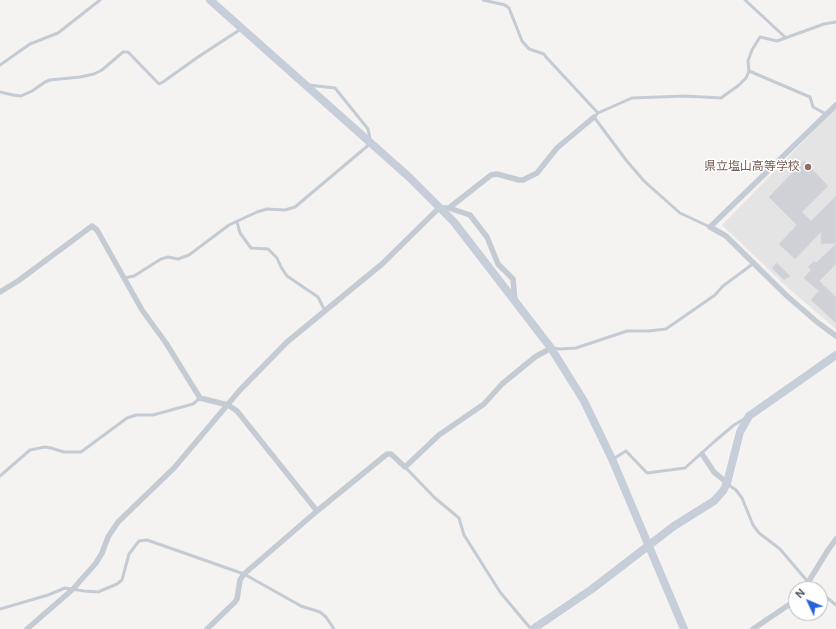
<!DOCTYPE html>
<meta charset="utf-8">
<style>
body{margin:0}
#map{position:relative;width:836px;height:629px;overflow:hidden;background:#f4f3f2;font-family:"DM Sans",sans-serif}
canvas{display:block}
.north{position:absolute;left:788px;top:581px;width:40px;height:40px;box-sizing:border-box;background:#fff;border:1px solid #b7babf;border-radius:50%;rotate:314deg;font-size:11px;font-weight:700;line-height:16px;text-align:center;color:#4b535f}
.north::after{content:'';display:block;margin:auto;width:14px;height:18px;background:#2463dc;clip-path:polygon(50% 0,100% 100%,50% 72%,0 100%)}
</style>
<div id="map">
<canvas width="836" height="629"></canvas>
<div class="north">N</div>
</div>
<script>
const ctx = document.querySelector('canvas').getContext('2d');
ctx.lineJoin = 'round';
function fillPath(path, color) { ctx.fillStyle = color; ctx.fill(path, 'evenodd'); }
const poly = rows => new Path2D(rows.map(r => 'M' + r).join(''));
function trace(path, color, width, dash) { ctx.strokeStyle = color; ctx.lineWidth = width; ctx.lineCap = dash ? 'butt' : 'round'; ctx.setLineDash(dash || []); ctx.stroke(path); }
function drawText(font, color, halo, rows, align = 'center') {
  ctx.font = font + ' "DM Sans","Noto Sans JP",sans-serif'; ctx.lineWidth = 3; ctx.setLineDash([]); ctx.textBaseline = 'middle'; ctx.strokeStyle = halo; ctx.fillStyle = color; for (const [text, x, y, turn = 0] of rows) {
    ctx.save(); ctx.translate(x, y); ctx.rotate((+turn || 0) * Math.PI / 180); ctx.textAlign = isNaN(turn) ? turn : align; if (halo) ctx.strokeText(text, 0, 0); ctx.fillText(text, 0, 0); ctx.restore();
  }
}
fillPath(poly([
 [836,108,836,329,787,287,722,225]
]), '#e5e4e4');
const building = poly([
 [804,161,828,186,802,212,811,221,836,196,836,243,821,244,821,232,795,259,779,244,797,225,769,197,804,161],
 [836,244,836,264,819,281,836,297,836,323,811,300,819,291,804,278,811,270,808,267,814,261,816,263,836,244],
 [777,263,790,276,784,280,772,268,777,263]
]);
fillPath(building, '#d0d1d6');
trace(building, '#d7d8dd', 1);
trace(poly([
 [483,0,505,5,509,8,522,41,529,49,544,54,546,57,598,113],
 [745,0,786,38],
 [0,65,30,44,58,33,100,0],
 [749,71,810,97,813,107,826,114],
 [0,92,13,95,21,96,32,91,45,82,50,80,80,77,94,74,102,70,123,52,128,52,159,84,163,82,198,57,241,29],
 [237,222,240,233,251,248,268,249,277,258,281,267,287,276,318,297,325,311],
 [710,227,680,213,644,181,626,160,594,117,598,113,632,98,685,96,721,98,739,85,746,78,749,71,748,61,752,50,760,37,777,41,824,24,836,22],
 [124,278,134,276,161,259,168,257,178,259,189,255,229,225,257,212,267,209,285,210,295,207,371,143,368,129,335,88,308,85],
 [553,348,560,349,576,348,627,331,649,331,666,329,715,295,723,286,754,263],
 [613,459,626,451,647,473,685,468,715,441,734,425,744,419],
 [405,467,435,498,459,518,464,535,500,592,531,629],
 [0,476,30,450,45,447,51,448,64,452,81,452,127,418,136,415,153,415,193,404,200,398],
 [727,484,736,490,742,498,753,525,759,533,780,549,808,582,816,589],
 [820,592,836,605],
 [0,609,48,595,65,588,84,591,98,592,117,584,122,580,129,554,139,541,147,540,244,574,301,606,320,612,326,617,334,629]
]), '#c4cbd3', 3);
trace(poly([
 [836,105,710,227,726,236,787,296,817,322,836,336],
 [449,208,491,175,497,174,519,180,523,180,537,173,557,148,594,117],
 [0,292,18,281,92,226,97,230,142,310,166,343,200,398,228,405,237,411,317,511],
 [702,454,714,472,727,483],
 [804,589,828,550,836,539],
 [27,629,73,589,96,563,102,553,108,537,118,522,174,468,240,390,287,342,382,264,439,208,449,208,470,215,487,237,498,264,513,279,515,301],
 [207,629,235,602,237,599,240,580,244,574,317,511,387,454,391,454,405,467,439,435,484,404,502,384,535,357,551,348],
 [753,629,796,600]
]), '#c4cbd3', 5.5);
trace(poly([
 [210,0,409,177,454,222,551,348,584,401,612,459,684,629],
 [533,629,592,589,674,526,714,501,723,491,727,483,740,432,749,416,836,355]
]), '#c6ced9', 8);
for (const [x, y, r, color] of [
 [808,167,4,"#8d6e63"]
]) { const dot = new Path2D(); dot.arc(x, y, r, 0, 2 * Math.PI); ctx.fillStyle = color; ctx.fill(dot); trace(dot, '#fff', 1.5); }
drawText('12px', '#785e54', '#fff', [
 ["県立塩山高等学校",800,167]
], 'right');
</script>
